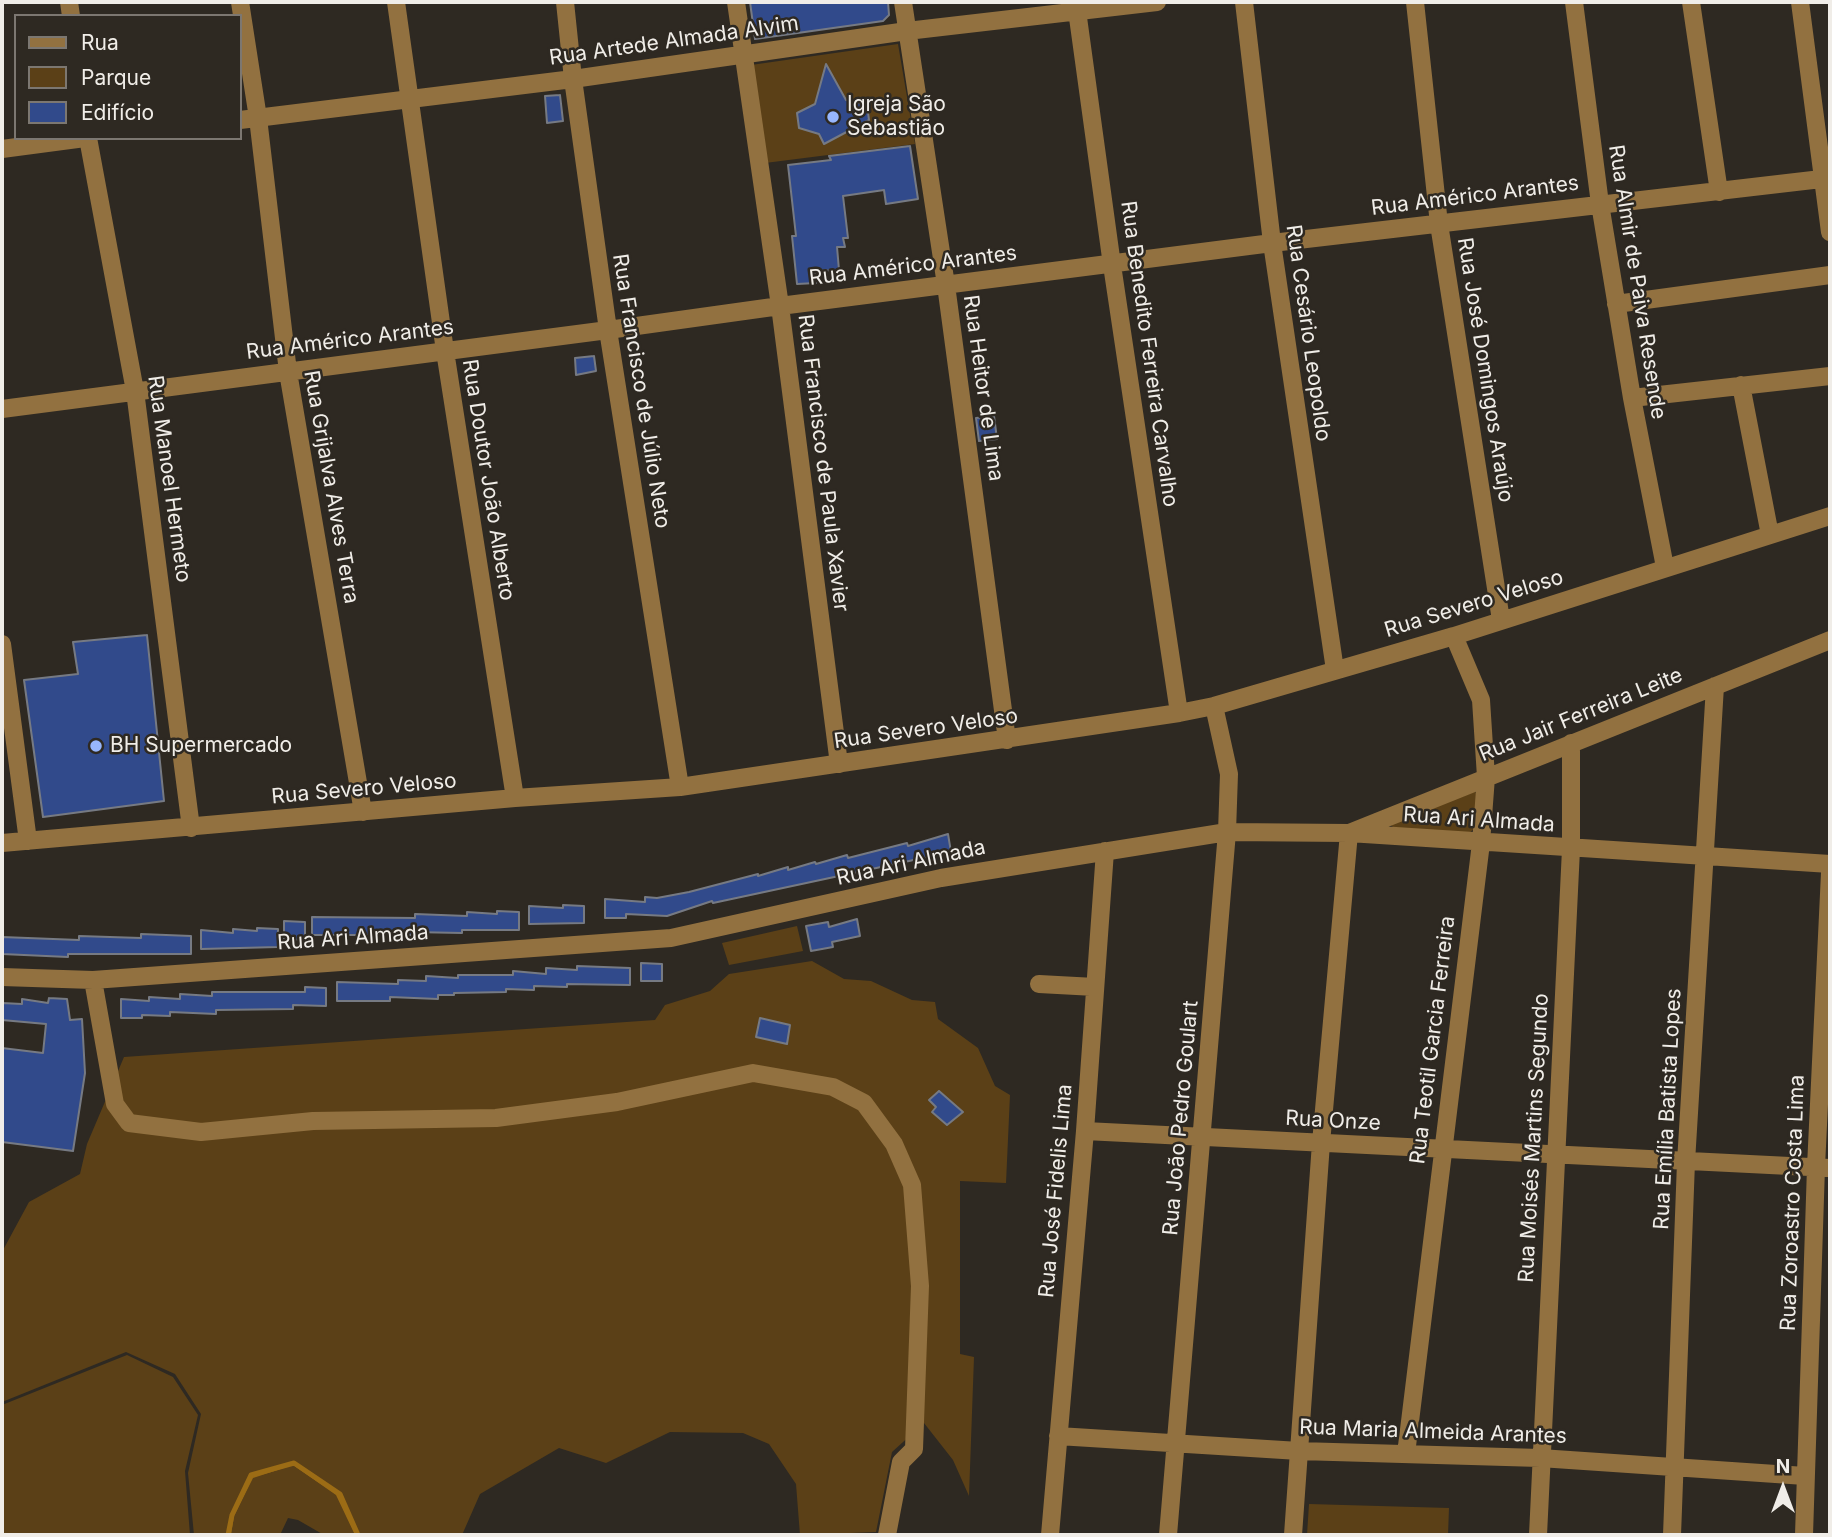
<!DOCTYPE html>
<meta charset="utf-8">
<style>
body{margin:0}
#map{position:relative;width:1832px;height:1537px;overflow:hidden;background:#2e2922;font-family:Inter,sans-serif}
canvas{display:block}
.frame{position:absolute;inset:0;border:4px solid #f0ede8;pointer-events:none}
.legend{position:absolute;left:14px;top:14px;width:228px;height:126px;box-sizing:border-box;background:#2e2922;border:2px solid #7c7771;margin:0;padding:9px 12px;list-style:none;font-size:21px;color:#f0ede8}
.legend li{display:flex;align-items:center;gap:14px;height:35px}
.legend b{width:35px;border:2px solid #7c7771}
.north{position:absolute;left:1748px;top:1453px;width:70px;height:70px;-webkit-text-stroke:5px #2e2922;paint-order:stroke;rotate:0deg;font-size:19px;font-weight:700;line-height:28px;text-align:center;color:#f0ede8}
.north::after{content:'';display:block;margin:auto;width:24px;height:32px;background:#f0ede8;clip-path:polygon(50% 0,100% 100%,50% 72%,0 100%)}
</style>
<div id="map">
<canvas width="1832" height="1537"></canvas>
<div class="frame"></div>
<ul class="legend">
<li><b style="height:9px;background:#927140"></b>Rua</li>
<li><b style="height:19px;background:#5b4017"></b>Parque</li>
<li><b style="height:19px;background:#314a8b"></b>Edifício</li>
</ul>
<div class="north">N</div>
</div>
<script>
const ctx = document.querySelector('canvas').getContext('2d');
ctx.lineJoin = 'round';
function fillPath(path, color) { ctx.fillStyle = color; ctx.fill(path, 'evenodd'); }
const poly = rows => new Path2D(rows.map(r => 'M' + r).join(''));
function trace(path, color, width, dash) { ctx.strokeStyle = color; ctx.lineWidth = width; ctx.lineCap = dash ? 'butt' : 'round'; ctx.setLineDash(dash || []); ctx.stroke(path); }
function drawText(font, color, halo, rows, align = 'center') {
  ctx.font = font + ' Inter,sans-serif'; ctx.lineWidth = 5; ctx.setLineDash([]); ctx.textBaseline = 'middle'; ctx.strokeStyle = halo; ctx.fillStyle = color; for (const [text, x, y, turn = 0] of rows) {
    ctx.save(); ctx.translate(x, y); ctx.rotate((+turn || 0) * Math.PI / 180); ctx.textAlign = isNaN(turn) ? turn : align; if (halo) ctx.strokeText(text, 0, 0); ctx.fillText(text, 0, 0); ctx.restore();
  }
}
fillPath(poly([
 [898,44,915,144,765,163,751,65],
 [1469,788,1478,794,1475,828,1468,834,1395,829,1390,824],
 [797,926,803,951,729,965,722,943],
 [812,961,844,979,871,981,912,1000,935,1002,938,1019,978,1048,995,1086,1010,1095,1006,1183,960,1181,960,1354,974,1357,969,1496,953,1460,924,1423,892,1452,876,1532,800,1535,796,1484,769,1444,743,1433,670,1432,606,1463,559,1448,480,1494,462,1535,324,1535,298,1520,288,1518,280,1535,194,1535,188,1473,201,1414,175,1374,126,1352,2,1402,2,1252,29,1202,80,1174,87,1144,124,1057,655,1020,665,1005,710,991,729,974],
 [127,1355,173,1377,198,1415,185,1471,190,1535,2,1535,2,1405],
 [1309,1504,1449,1508,1448,1535,1307,1535]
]), '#5b4017');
fillPath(poly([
 [294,1463,340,1494,358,1535,355,1535,336,1495,293,1465,253,1478,234,1516,231,1535,228,1535,232,1515,251,1476]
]), '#9c6c15');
trace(poly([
 [228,1535,232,1515,251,1475,294,1463,340,1494,358,1535]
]), '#9c6c15', 5);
const building = poly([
 [750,2,888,2,889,15,883,21,755,39,750,2],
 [826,64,846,100,867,105,869,120,824,144,819,134,799,128,797,113,815,104,826,64],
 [560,95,563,121,547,123,545,96,560,95],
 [910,146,918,199,886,204,884,190,843,196,848,238,843,238,845,247,837,247,839,270,814,271,816,283,797,284,792,236,796,236,788,165,831,160,829,156,910,146],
 [594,356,596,371,576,375,575,358,594,356],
 [994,416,997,439,979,441,976,418,994,416],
 [147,635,164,801,43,817,24,680,78,674,73,642,147,635],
 [948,834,951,852,713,903,712,901,667,916,626,914,626,918,605,918,605,899,645,902,645,897,657,898,689,892,758,874,758,876,788,867,788,870,815,862,816,864,847,855,848,858,907,843,908,846,948,834],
 [563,905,584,906,584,923,529,924,529,906,563,908,563,905],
 [497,911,519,912,519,930,462,930,462,933,412,932,412,935,312,935,312,917,415,918,415,914,467,916,467,912,497,914,497,911],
 [857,919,860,936,832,942,833,947,811,951,806,926,828,922,829,927,857,919],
 [284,921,305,922,305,940,284,939,284,921],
 [257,928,278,929,278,947,201,949,201,930,233,933,233,929,257,931,257,928],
 [141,934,191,936,191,954,68,954,68,957,2,954,2,937,79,940,79,936,141,938,141,934],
 [641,963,662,964,662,981,641,981,641,963],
 [577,966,630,968,630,985,567,984,567,987,534,986,534,990,506,989,506,992,454,993,454,995,438,995,438,999,390,997,390,1001,337,1001,337,982,398,984,398,980,426,981,426,976,458,978,458,975,513,975,513,971,546,974,546,968,577,970,577,966],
 [305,987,326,988,326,1006,293,1005,293,1009,216,1010,216,1014,170,1012,170,1016,142,1015,142,1018,121,1018,121,999,149,1001,149,997,180,999,180,994,212,996,212,992,305,992,305,987],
 [49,998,67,999,70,1020,82,1019,85,1073,73,1151,2,1142,2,1048,43,1053,46,1024,2,1020,2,1003,22,1004,22,999,48,1003,49,998],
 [760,1018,790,1025,787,1044,756,1037,760,1018],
 [939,1091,963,1112,947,1125,932,1112,936,1107,929,1100,939,1091]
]);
fillPath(building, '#314a8b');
trace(building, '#767a83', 2);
trace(poly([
 [69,2,71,16],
 [240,2,258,118,288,372,363,812],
 [396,2,445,351,515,798],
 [565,2,573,79,608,330,680,787],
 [736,2,780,306,839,764],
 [903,2,946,285,1007,740],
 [1244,2,1272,243,1335,670],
 [1415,2,1439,224,1501,620],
 [1574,2,1600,204,1632,398,1665,567],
 [1691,2,1719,192],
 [1800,2,1830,232],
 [1076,3,1112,265,1179,713],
 [240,120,573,79,907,31,1157,2],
 [88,138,135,391,191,828],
 [2,149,85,138],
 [1616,304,1830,275],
 [1741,385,1770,535],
 [1632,398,1830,376],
 [2,409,608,330,780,306,1272,243,1830,178],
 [2,644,28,841],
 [2,843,515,798,680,787,1179,713,1214,706,1454,636,1830,516],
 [2,977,93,980,671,938,941,878,1227,832,1349,833,1830,864],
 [93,980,115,1104,129,1123,201,1132,313,1121,496,1118,617,1102,753,1073,833,1087,864,1103,894,1144,912,1185,920,1286,914,1449,901,1462,887,1535],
 [1039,984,1095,987],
 [1085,1131,1830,1168],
 [1058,1436,1299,1451,1540,1458,1805,1476],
 [1406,1454,1481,843,1486,777,1481,700,1454,636],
 [1050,1535,1085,1131,1105,851],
 [1168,1535,1227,832,1229,774,1214,706],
 [1293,1535,1321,1143,1349,833,1830,640],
 [1538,1535,1571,849,1571,743],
 [1672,1535,1686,1162,1715,686],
 [1804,1535,1816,1167,1830,873]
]), '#927140', 18);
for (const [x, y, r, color] of [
 [833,117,7,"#97b6fd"],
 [96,746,7,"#97b6fd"]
]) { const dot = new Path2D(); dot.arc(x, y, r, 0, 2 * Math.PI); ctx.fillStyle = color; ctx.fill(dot); trace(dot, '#2e2922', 2.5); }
drawText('21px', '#f0ede8', '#2e2922', [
 ["Rua Artede Almada Alvim",674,41,-8],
 ["Rua Américo Arantes",1475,196,-7],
 ["Rua Américo Arantes",913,266,-7],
 ["Rua Almir de Paiva Resende",1637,282,81],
 ["Rua Cesário Leopoldo",1308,333,82],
 ["Rua Américo Arantes",350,340,-7],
 ["Rua Benedito Ferreira Carvalho",1149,354,82],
 ["Rua José Domingos Araújo",1485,370,81],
 ["Rua Heitor de Lima",983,388,82],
 ["Rua Francisco de Júlio Neto",641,391,81],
 ["Rua Francisco de Paula Xavier",823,463,83],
 ["Rua Manoel Hermeto",169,479,82],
 ["Rua Doutor João Alberto",488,480,81],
 ["Rua Grijalva Alves Terra",331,487,80],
 ["Rua Severo Veloso",1474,604,-17],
 ["Rua Jair Ferreira Leite",1581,715,-22],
 ["Rua Severo Veloso",926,729,-8],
 ["Rua Severo Veloso",364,789,-5],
 ["Rua Ari Almada",1479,820,4],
 ["Rua Ari Almada",911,863,-12],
 ["Rua Ari Almada",353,938,-4],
 ["Rua Teotil Garcia Ferreira",1433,1040,-83],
 ["Rua Emília Batista Lopes",1668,1109,-87],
 ["Rua João Pedro Goulart",1181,1118,-85],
 ["Rua Onze",1333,1121,3],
 ["Rua Moisés Martins Segundo",1534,1138,-87],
 ["Rua José Fidelis Lima",1056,1191,-85],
 ["Rua Zoroastro Costa Lima",1793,1203,-88],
 ["Rua Maria Almeida Arantes",1433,1432,2]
]);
drawText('21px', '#f0ede8', '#2e2922', [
 ["Igreja São",847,105],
 ["Sebastião",847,129],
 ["BH Supermercado",110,746]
], 'left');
</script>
